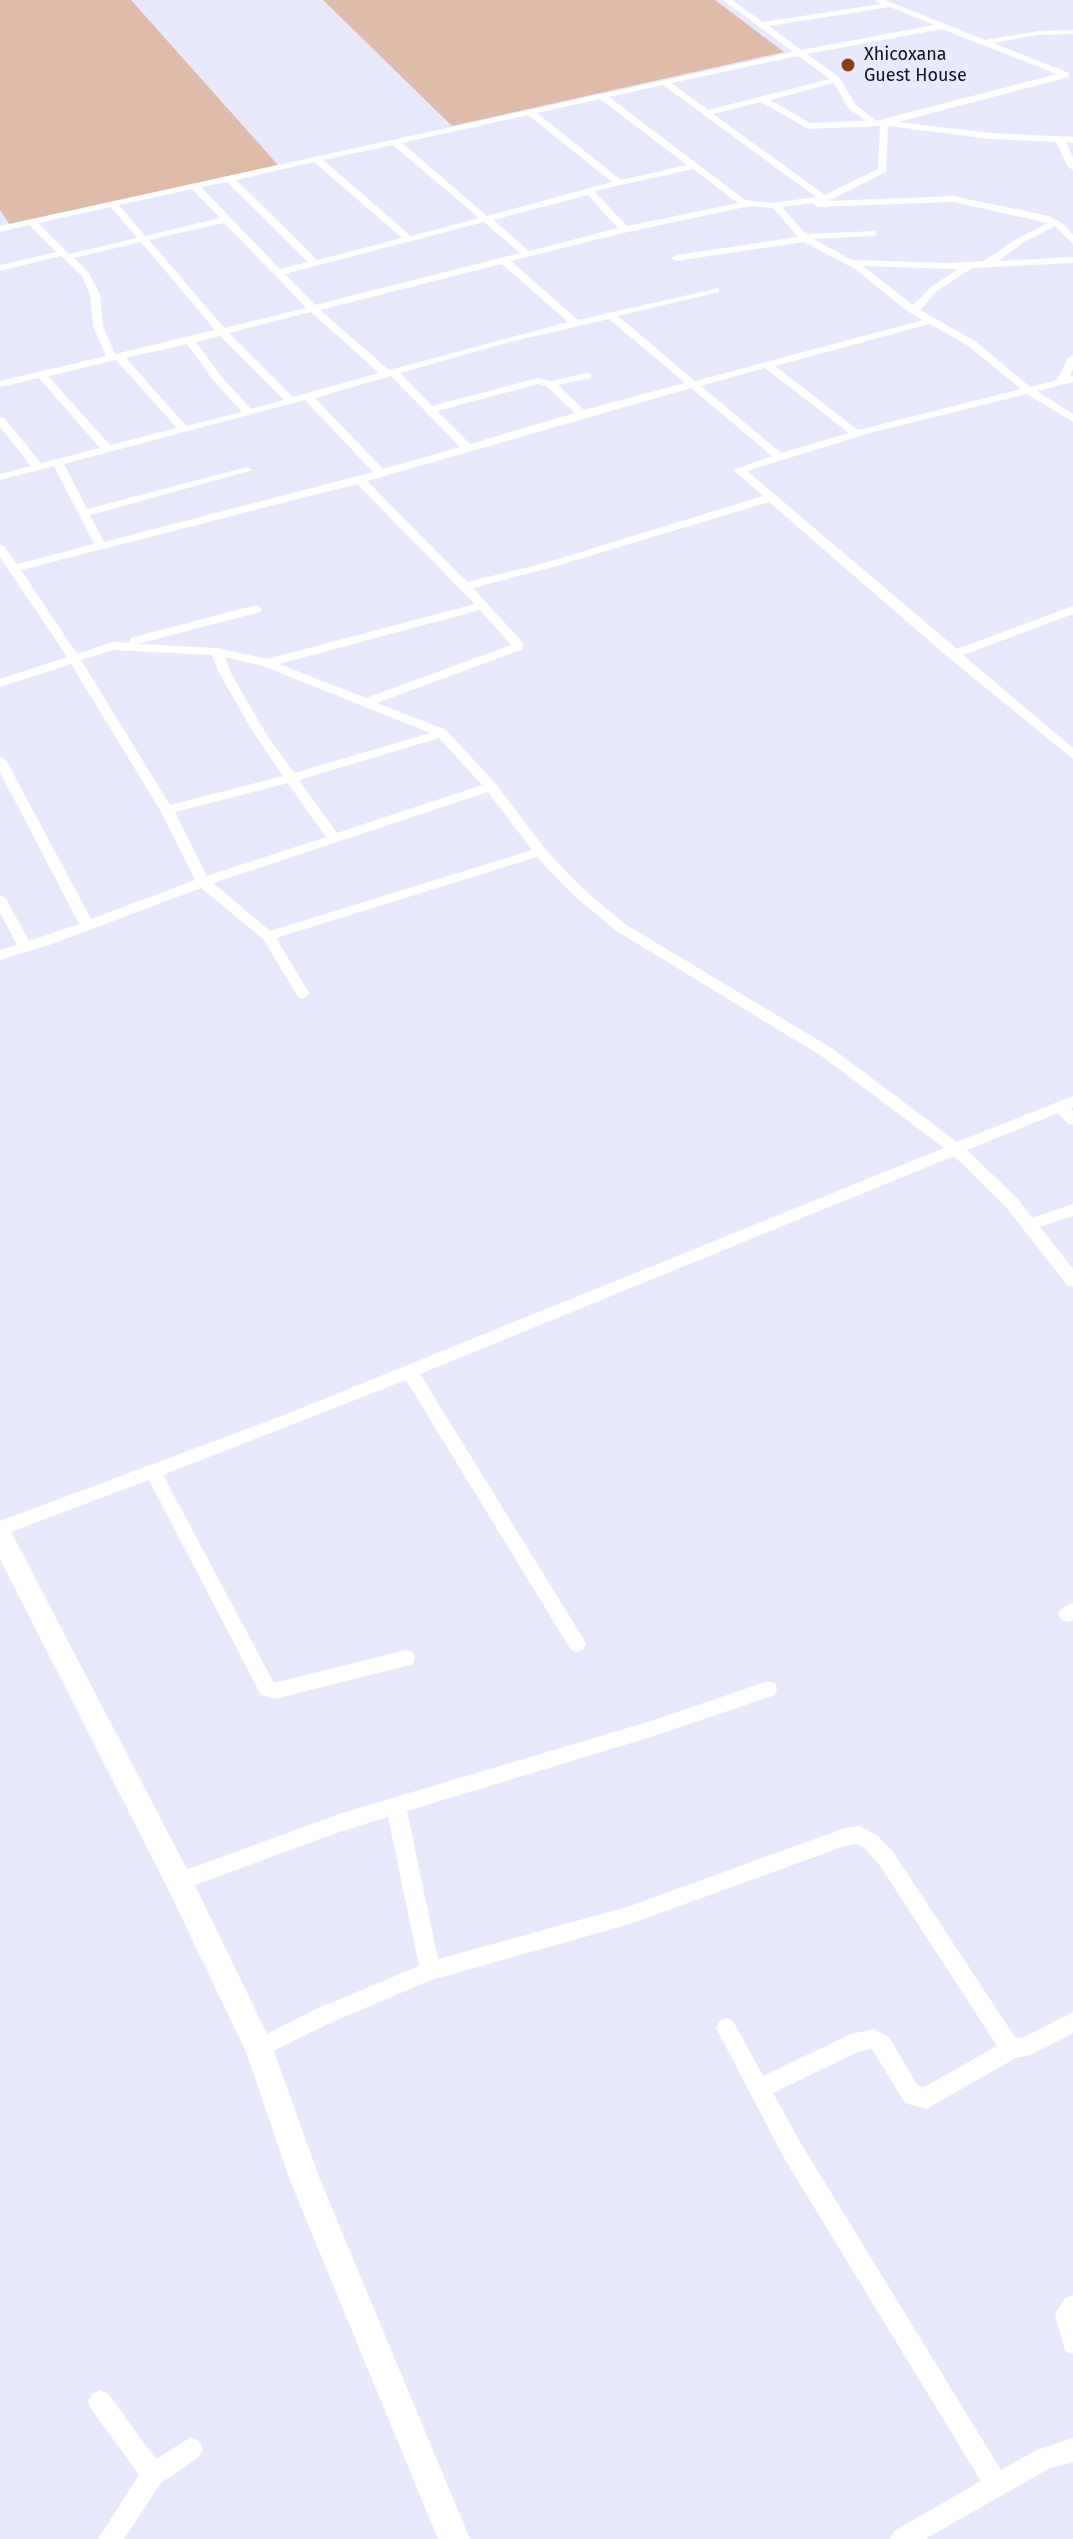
<!DOCTYPE html>
<style>
body{margin:0}
canvas{display:block;background:#e8e9fc}
</style>
<canvas width="1073" height="2539"></canvas>
<script>
const ctx = document.querySelector('canvas').getContext('2d');
ctx.lineJoin = 'round';
function fillPath(path, color) { ctx.fillStyle = color; ctx.fill(path, 'evenodd'); }
const poly = rows => new Path2D(rows.map(r => 'M' + r).join(''));
function trace(path, color, width, dash) { ctx.strokeStyle = color; ctx.lineWidth = width; ctx.lineCap = dash ? 'butt' : 'round'; ctx.setLineDash(dash || []); ctx.stroke(path); }
function drawText(font, color, halo, rows, align = 'center') {
  ctx.font = font + ' "Fira Sans",sans-serif'; ctx.lineWidth = 6; ctx.setLineDash([]); ctx.textBaseline = 'middle'; ctx.strokeStyle = halo; ctx.fillStyle = color; for (const [text, x, y, turn = 0] of rows) {
    ctx.save(); ctx.translate(x, y); ctx.rotate((+turn || 0) * Math.PI / 180); ctx.textAlign = isNaN(turn) ? turn : align; if (halo) ctx.strokeText(text, 0, 0); ctx.fillText(text, 0, 0); ctx.restore();
  }
}
fillPath(poly([
 [0,0,131,0,278,165,10,225,0,210],
 [323,0,715,0,784,52,452,126]
]), '#dfbba9');
fillPath(poly([
 [723,0,732,0,763,22,881,4,874,0,885,0,985,40,1038,31,1073,30,1073,34,1038,35,993,43,1069,73,1069,77,898,122,991,133,1073,137,1073,143,1066,142,1073,158,1073,170,1068,167,1056,142,991,139,888,126,886,172,828,201,953,196,1049,216,1064,224,1073,235,1073,244,1055,226,1024,242,998,261,1073,257,1073,263,972,268,937,291,920,310,975,341,1030,387,1057,380,1068,358,1073,355,1073,369,1069,377,1073,376,1073,382,1037,391,1073,414,1073,422,1027,394,870,433,747,471,957,649,1073,606,1073,614,963,655,1073,748,1073,759,949,658,769,502,553,567,473,588,523,643,523,649,377,703,446,730,496,784,545,849,582,888,625,924,833,1049,957,1142,1073,1096,1073,1107,1071,1108,1073,1111,1073,1125,1068,1124,1058,1113,967,1150,1018,1199,1032,1218,1073,1204,1073,1216,1040,1227,1073,1269,1073,1287,1067,1285,1006,1207,954,1156,420,1374,583,1638,586,1644,583,1650,577,1652,571,1650,406,1380,163,1475,274,1683,406,1650,413,1652,415,1658,413,1664,406,1666,275,1699,261,1695,149,1480,0,1536,0,1521,284,1415,944,1148,823,1057,615,930,572,894,537,857,276,938,310,994,303,999,298,997,263,939,201,888,52,944,0,960,0,950,17,945,0,913,0,896,5,897,29,941,79,924,0,772,0,756,6,760,91,919,195,880,160,810,71,664,0,687,0,679,67,657,0,557,0,545,4,546,17,564,94,544,54,466,0,480,0,474,31,466,0,427,0,417,4,418,41,463,100,448,39,378,0,387,0,381,106,356,93,326,90,295,82,276,61,256,0,271,0,265,56,252,29,225,0,232,0,226,793,52,723,0],
 [890,7,934,25,801,50,769,26,890,7],
 [942,29,1057,74,876,121,855,104,840,78,807,54,942,29],
 [798,56,830,79,708,110,671,83,798,56],
 [834,83,848,108,866,121,810,123,770,100,834,83],
 [663,85,816,197,771,203,745,200,609,97,663,85],
 [600,99,687,165,621,180,537,113,600,99],
 [761,102,808,129,880,126,878,169,825,195,713,114,761,102],
 [528,115,612,182,487,216,402,143,528,115],
 [393,145,479,218,411,236,323,160,393,145],
 [314,162,402,238,317,260,236,180,314,162],
 [693,169,738,203,627,226,594,191,693,169],
 [227,182,308,262,280,269,201,187,227,182],
 [192,189,220,218,145,236,119,205,192,189],
 [588,195,618,228,529,251,493,220,588,195],
 [953,202,1048,223,1018,238,984,261,950,263,852,260,813,239,873,236,876,235,876,231,806,234,782,207,813,203,817,207,953,202],
 [750,206,773,208,798,237,676,255,671,258,676,261,804,242,855,269,907,311,923,320,695,381,618,316,719,292,719,288,578,320,511,261,619,234,750,206],
 [111,207,137,238,69,254,38,223,111,207],
 [484,222,520,253,315,305,285,274,484,222],
 [224,223,275,275,306,308,224,328,149,240,224,223],
 [141,242,215,330,115,354,103,326,100,295,89,273,74,258,141,242],
 [502,264,568,322,389,370,320,310,502,264],
 [863,266,950,269,958,269,931,287,913,305,863,266],
 [311,312,379,373,293,397,229,333,311,312],
 [609,319,685,383,584,410,558,385,591,378,591,374,587,373,550,381,538,378,432,406,400,373,510,342,609,319],
 [930,324,967,345,1021,389,858,430,775,366,930,324],
 [220,336,284,400,251,409,221,376,196,342,220,336],
 [187,344,213,380,242,412,186,426,126,358,187,344],
 [116,360,177,428,110,445,48,376,116,360],
 [765,368,849,433,781,453,701,386,765,368],
 [391,376,460,447,383,469,315,398,391,376],
 [538,384,546,386,575,413,470,444,437,411,538,384],
 [691,388,772,456,733,470,763,496,545,563,467,582,367,481,691,388],
 [305,400,373,472,104,542,90,515,253,470,247,467,87,509,64,464,305,400],
 [357,484,475,604,267,659,217,648,137,644,260,612,262,609,256,605,130,638,130,643,112,642,77,654,21,570,357,484],
 [480,610,511,645,366,698,279,664,480,610],
 [113,650,212,655,219,673,253,732,283,776,170,805,81,660,113,650],
 [225,657,263,666,430,733,294,773,265,732,231,673,225,657],
 [439,738,482,785,337,833,299,780,439,738],
 [288,783,326,837,207,876,175,812,288,783],
 [488,792,532,850,270,931,213,883,488,792],
 [1073,1603,1073,1620,1067,1622,1061,1619,1058,1614,1061,1609,1073,1603],
 [768,1681,775,1683,777,1689,775,1695,651,1737,407,1811,438,1959,627,1907,845,1828,859,1826,877,1835,893,1852,1015,2037,1022,2038,1073,2012,1073,2033,1031,2055,1016,2058,926,2109,905,2103,872,2049,860,2051,773,2093,800,2142,1001,2470,1037,2450,1073,2438,1073,2462,1050,2468,925,2539,890,2539,894,2531,981,2481,784,2158,716,2028,719,2021,726,2018,733,2021,763,2076,851,2034,874,2029,889,2037,918,2086,924,2087,997,2046,879,1864,863,1847,857,1844,845,1846,627,1925,431,1980,330,2023,259,2058,252,2055,249,2048,252,2041,316,2009,419,1966,388,1817,342,1831,179,1891,172,1889,169,1882,172,1875,342,1813,651,1721,768,1681],
 [1073,2295,1073,2354,1065,2351,1055,2314,1065,2298,1073,2295],
 [100,2390,108,2394,156,2459,191,2437,199,2441,203,2449,199,2457,161,2483,124,2539,98,2539,139,2475,92,2410,88,2402,92,2394,100,2390]
]), '#fff');
fillPath(poly([
 [0,1525,9,1528,189,1873,269,2038,321,2182,470,2539,438,2539,291,2183,246,2052,169,1891,0,1559,0,1525]
]), '#fff');
for (const [x, y, r, color] of [
 [848,65,8,"#843f15"]
]) { const dot = new Path2D(); dot.arc(x, y, r, 0, 2 * Math.PI); ctx.fillStyle = color; ctx.fill(dot); trace(dot, '#e8e9fc', 3); }
drawText('18px', '#11111b', '#e8e9fc', [
 ["Xhicoxana",864,55],
 ["Guest House",864,76]
], 'left');
</script>
